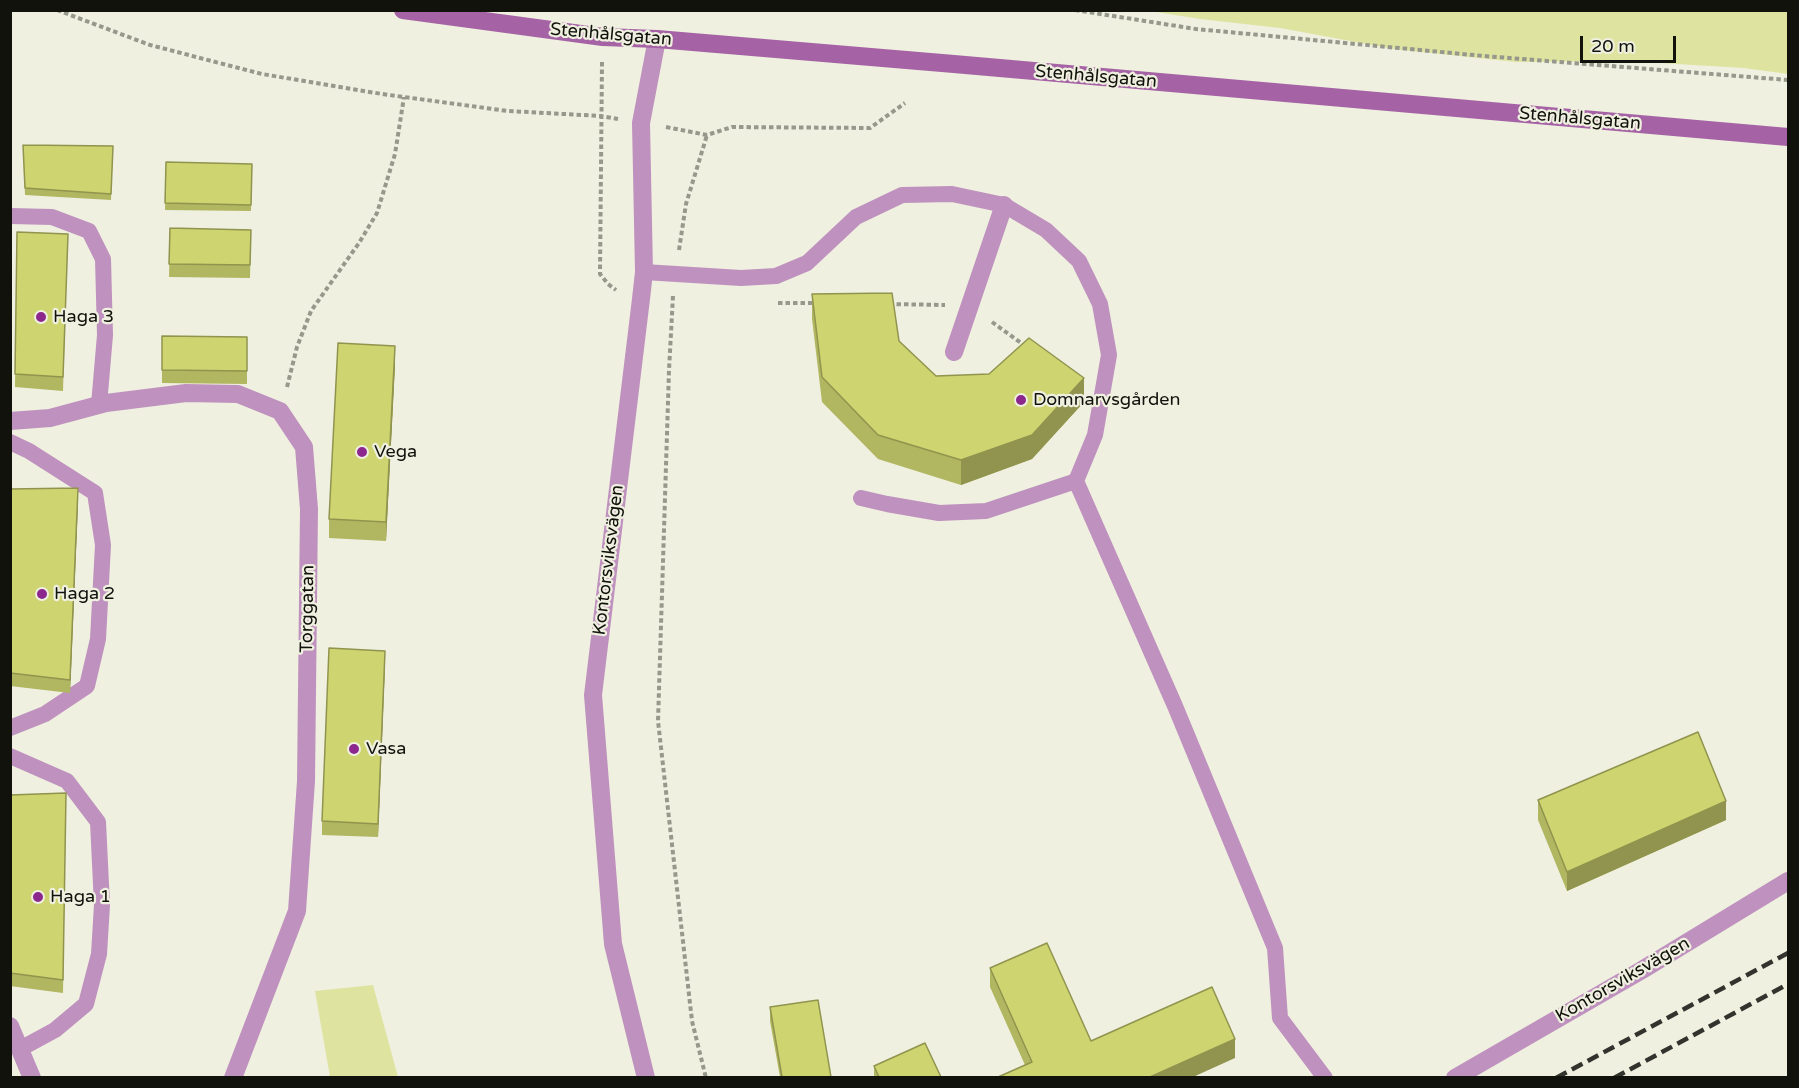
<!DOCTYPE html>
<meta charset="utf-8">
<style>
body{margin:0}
#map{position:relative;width:1799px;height:1088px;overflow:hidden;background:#eff0e0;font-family:"Varela Round",sans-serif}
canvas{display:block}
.frame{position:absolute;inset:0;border:12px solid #11120c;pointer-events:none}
.scale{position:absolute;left:1580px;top:36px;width:96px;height:27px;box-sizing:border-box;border:3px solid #11120c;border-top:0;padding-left:8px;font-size:18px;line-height:21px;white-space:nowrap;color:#11120c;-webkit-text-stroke:4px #eff0e0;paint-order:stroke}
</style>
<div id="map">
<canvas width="1799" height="1088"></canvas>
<div class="frame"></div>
<div class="scale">20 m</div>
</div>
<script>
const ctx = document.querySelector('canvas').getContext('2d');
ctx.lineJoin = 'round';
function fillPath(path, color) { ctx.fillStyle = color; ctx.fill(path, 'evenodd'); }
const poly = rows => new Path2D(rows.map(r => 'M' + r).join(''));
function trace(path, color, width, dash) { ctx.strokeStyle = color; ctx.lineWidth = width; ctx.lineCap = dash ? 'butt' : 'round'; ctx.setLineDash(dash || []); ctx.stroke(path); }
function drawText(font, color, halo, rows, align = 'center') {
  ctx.font = font + ' "Varela Round",sans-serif'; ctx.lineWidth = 4.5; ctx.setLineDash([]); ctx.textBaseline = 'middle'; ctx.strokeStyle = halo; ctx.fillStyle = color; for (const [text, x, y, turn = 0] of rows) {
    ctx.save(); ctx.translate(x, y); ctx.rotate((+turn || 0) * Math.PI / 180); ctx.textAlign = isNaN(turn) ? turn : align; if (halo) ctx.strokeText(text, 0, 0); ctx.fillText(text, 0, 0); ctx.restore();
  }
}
fillPath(poly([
 [1150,11,1788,11,1788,74,1744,68,1626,61,1516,62,1394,49,1280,28,1200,19],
 [373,985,398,1077,330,1077,315,991]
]), '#dee3a0');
trace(poly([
 [57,10,150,45,262,74,382,94,508,111,601,116,618,119],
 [1075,10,1196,29,1484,56,1788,80],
 [602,62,600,274,608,284,616,290],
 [666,127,707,135,732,127,870,128,905,103],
 [679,250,686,204,707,135],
 [673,296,669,370,658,721,692,1021,706,1078],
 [778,303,816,303],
 [889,304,945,305],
 [992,322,1024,345],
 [287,387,297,347,311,311,359,243,377,213,395,154,404,97]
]), '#97988c', 4, [4.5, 3]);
trace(poly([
 [10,216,52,217,89,231,103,259,105,335,99,405],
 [644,272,741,278,776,276,807,263,856,217,902,195,952,194,1004,205,1046,230,1079,261,1100,304,1109,355,1095,435,1076,481,986,511,939,513,887,504,861,498],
 [10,442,29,451,95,493,103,545,98,639,87,686,45,714,10,728],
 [1076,481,1175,706,1275,948,1280,1018,1325,1078],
 [10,756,67,781,98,822,102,905,99,954,86,1004,55,1030,20,1049]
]), '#bf91be', 16);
trace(poly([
 [954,352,1004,205],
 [10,421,50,418,106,403,186,393,238,394,280,411,304,447,309,509,306,781,297,911,233,1078],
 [10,1026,32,1078],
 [646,1078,613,944,593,695,641,299,644,272,641,123,657,39],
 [1455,1078,1642,970,1788,881]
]), '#bf91be', 18);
trace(poly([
 [403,10,603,37,657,39,954,64,1788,137]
]), '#a562a5', 18);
trace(poly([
 [1556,1078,1788,953],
 [1614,1078,1788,984]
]), '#32332c', 4.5, [12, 6]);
fillPath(poly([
 [23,145,113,146,111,200,25,195],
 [166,162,252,164,251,211,165,210],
 [170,228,251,230,250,278,169,277],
 [17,232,68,234,63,391,15,387],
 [812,294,899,341,936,376,1084,402,1032,459,961,485,878,459,822,402,812,319],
 [162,336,247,337,247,384,162,383],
 [395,365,386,541,329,538,329,519],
 [10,489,78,501,70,693,10,686],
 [385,664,378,837,322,835,322,821],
 [66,793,63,993,10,986,10,795],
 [1538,800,1726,820,1567,891,1538,820],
 [990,968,1091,1041,1235,1058,1025,1065,990,987],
 [770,1007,831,1077,780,1077,770,1021],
 [874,1066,941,1077,874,1077]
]), '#b1b660');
fillPath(poly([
 [395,346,395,365,386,541,386,522],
 [1084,378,1084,402,1032,459,961,485,961,460],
 [78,488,78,501,70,693,70,680],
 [385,651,385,664,378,837,378,824],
 [1726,801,1726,820,1567,891,1567,872],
 [1235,1039,1235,1058,1193,1077,1150,1077]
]), '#90944e');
const building = poly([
 [23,145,113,146,111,194,25,188,23,145],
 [166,162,252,164,251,205,165,203,166,162],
 [170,228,251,230,250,265,169,264,170,228],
 [17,232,68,234,63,377,15,374,17,232],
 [892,293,899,341,936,376,989,374,1029,338,1084,378,1032,435,961,460,878,435,822,377,812,294,892,293],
 [162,336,247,337,247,371,162,370,162,336],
 [338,343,395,346,386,522,329,519,338,343],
 [78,488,70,680,10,673,10,489,78,488],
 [329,648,385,651,378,824,322,821,329,648],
 [1698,732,1726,801,1567,872,1538,800,1698,732],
 [66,793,63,980,10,973,10,795,66,793],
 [1047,943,1091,1041,1212,987,1235,1039,1150,1077,998,1077,1032,1062,990,968,1047,943],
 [818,1000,831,1077,782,1077,770,1007,818,1000],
 [925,1043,941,1077,879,1077,874,1066,925,1043]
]);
fillPath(building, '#ced470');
trace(building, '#90944e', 1.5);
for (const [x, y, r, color] of [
 [41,317,6,"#8c278e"],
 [1021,400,6,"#8c278e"],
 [362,452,6,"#8c278e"],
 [42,594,6,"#8c278e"],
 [354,749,6,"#8c278e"],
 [38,897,6,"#8c278e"]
]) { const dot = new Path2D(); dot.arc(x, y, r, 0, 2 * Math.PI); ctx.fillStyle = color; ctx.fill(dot); trace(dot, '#eff0e0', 2); }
drawText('18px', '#11120c', '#eff0e0', [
 ["Stenhålsgatan",611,35,5],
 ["Stenhålsgatan",1096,77,5],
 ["Stenhålsgatan",1580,119,5],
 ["Kontorsviksvägen",609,560,-83],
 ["Torggatan",308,609,-89],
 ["Kontorsviksvägen",1623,980,-30]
]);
drawText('18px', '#11120c', '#eff0e0', [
 ["Haga 3",53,317],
 ["Domnarvsgården",1033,400],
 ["Vega",374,452],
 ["Haga 2",54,594],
 ["Vasa",366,749],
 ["Haga 1",50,897]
], 'left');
</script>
